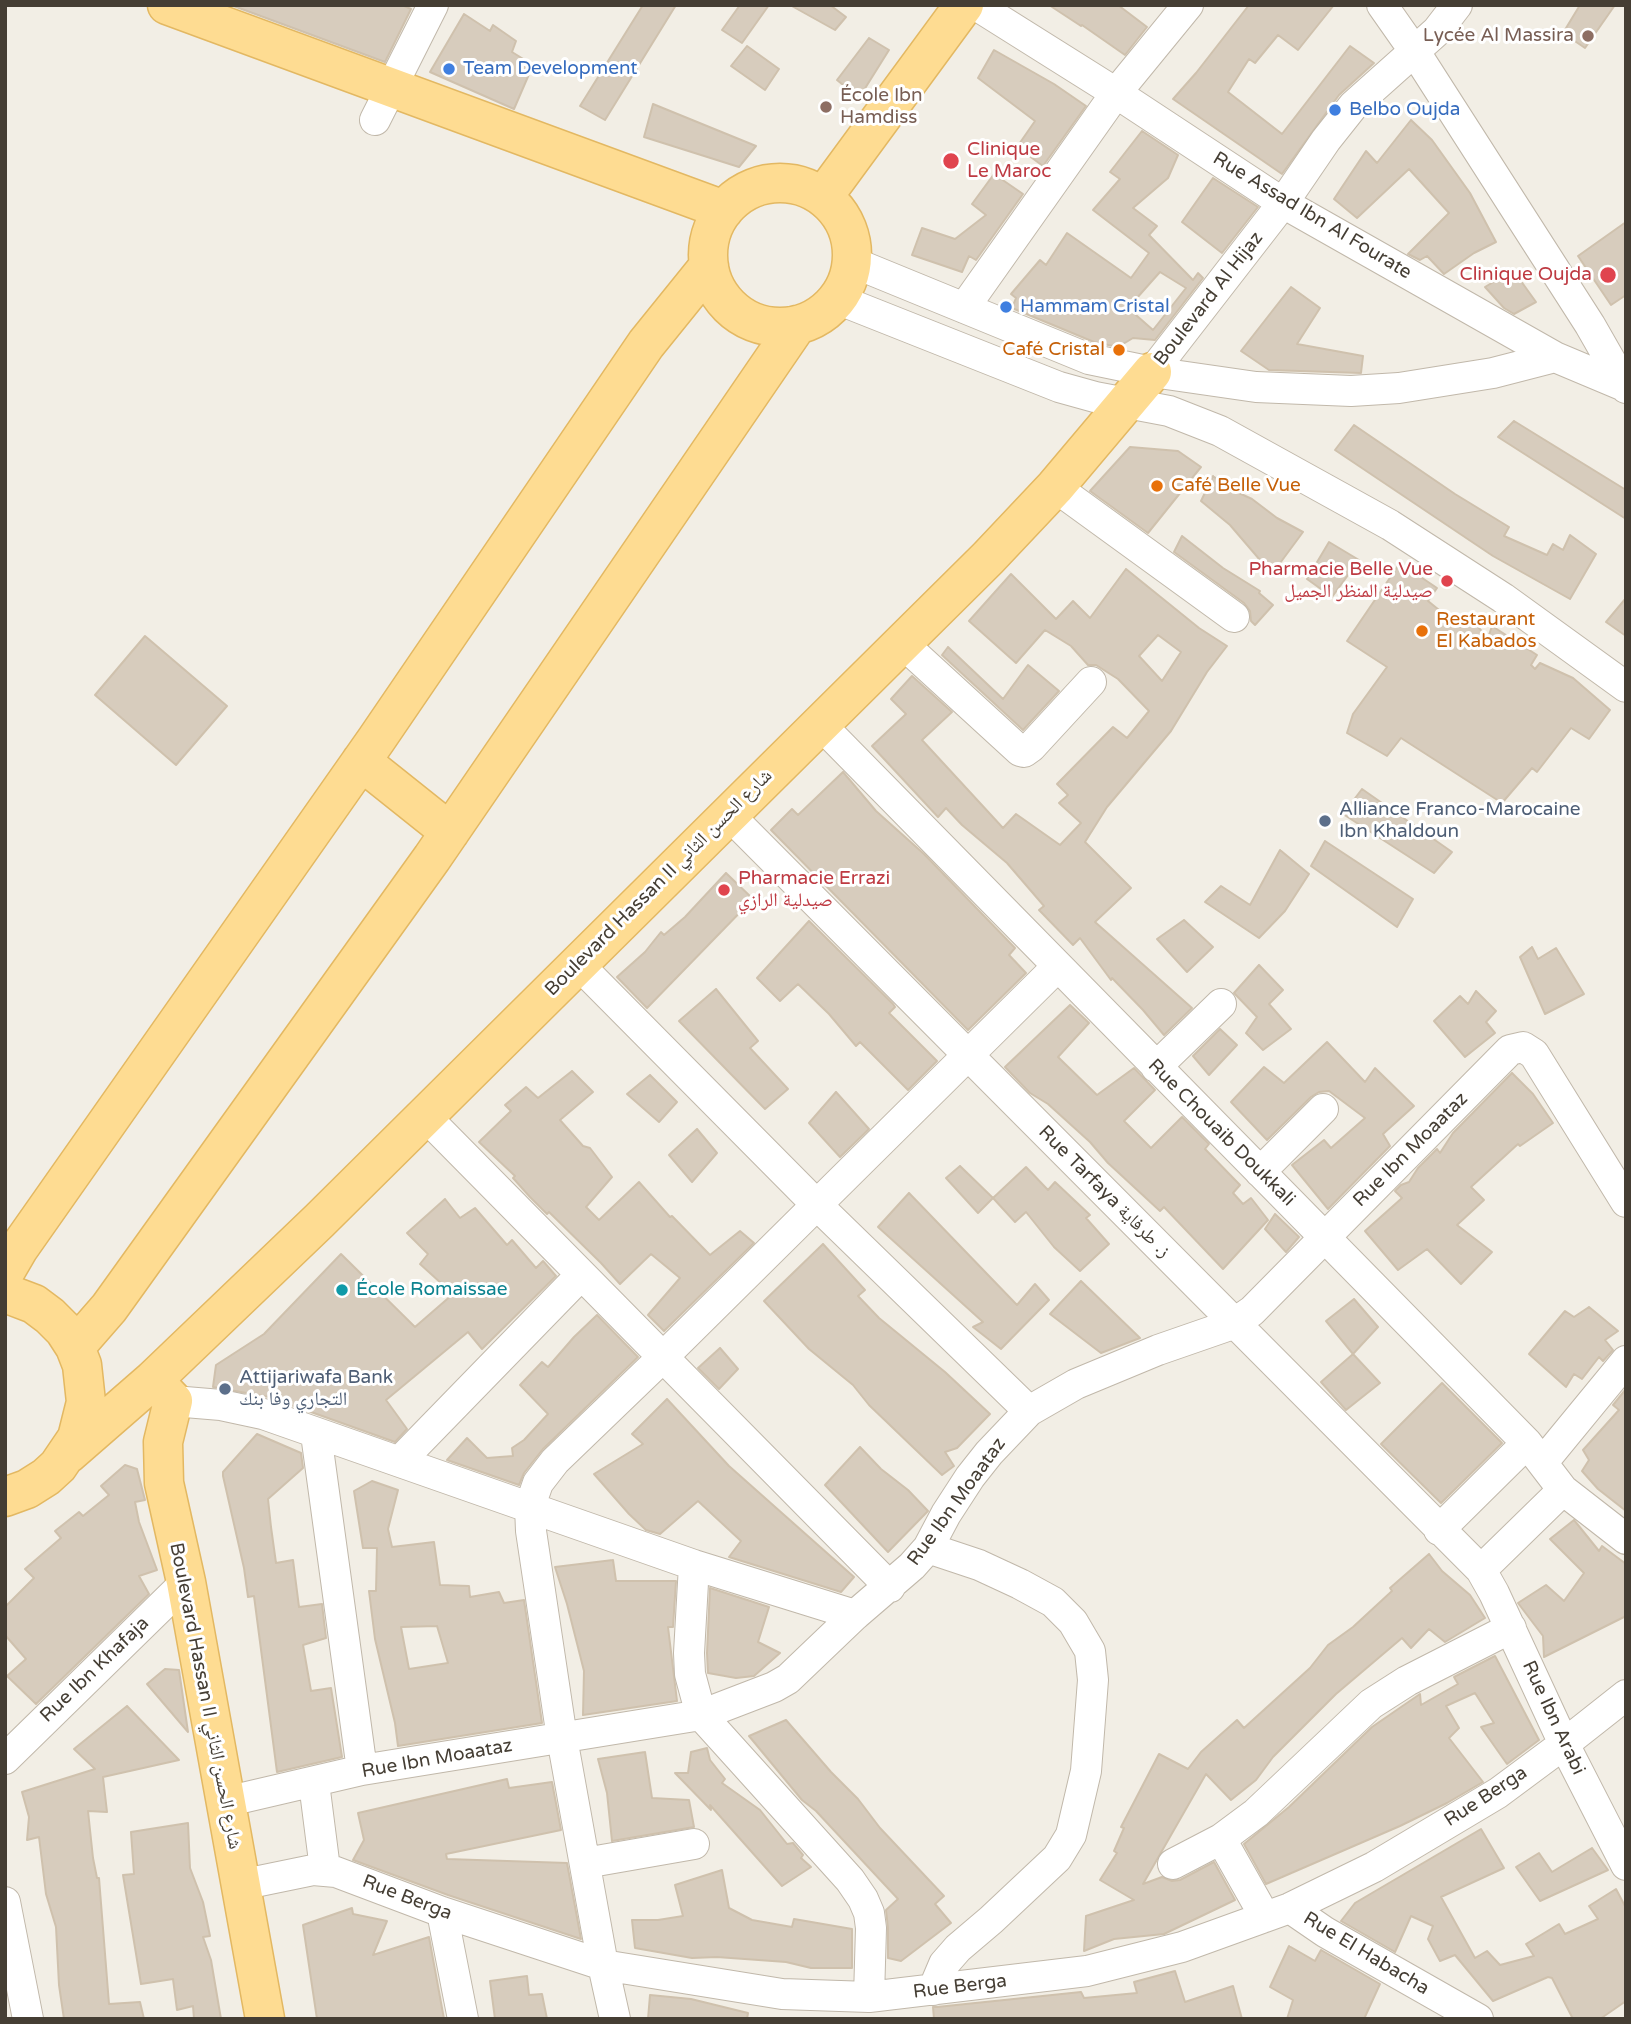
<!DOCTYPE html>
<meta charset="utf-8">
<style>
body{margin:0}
#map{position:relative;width:1631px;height:2024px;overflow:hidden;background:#f2eee5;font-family:"Varela Round",sans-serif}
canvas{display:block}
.frame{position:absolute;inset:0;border:7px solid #453e34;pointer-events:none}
</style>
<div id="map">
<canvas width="1631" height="2024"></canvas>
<div class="frame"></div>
</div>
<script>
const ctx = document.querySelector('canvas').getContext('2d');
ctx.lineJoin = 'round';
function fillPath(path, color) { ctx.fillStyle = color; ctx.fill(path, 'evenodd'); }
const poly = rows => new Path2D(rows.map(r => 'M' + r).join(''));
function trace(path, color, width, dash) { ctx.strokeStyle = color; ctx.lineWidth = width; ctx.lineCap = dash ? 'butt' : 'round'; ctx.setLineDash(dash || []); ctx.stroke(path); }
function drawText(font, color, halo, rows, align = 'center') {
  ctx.font = font + ' "Varela Round","Noto Naskh Arabic",sans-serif'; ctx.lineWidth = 6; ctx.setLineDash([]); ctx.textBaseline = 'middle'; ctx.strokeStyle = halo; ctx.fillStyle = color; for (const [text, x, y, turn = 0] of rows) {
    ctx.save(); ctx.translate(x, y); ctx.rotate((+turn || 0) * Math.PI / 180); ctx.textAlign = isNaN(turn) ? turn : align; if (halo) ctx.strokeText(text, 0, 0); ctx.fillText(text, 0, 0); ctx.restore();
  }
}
const building = poly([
 [231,5,402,5,411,9,385,62,231,5],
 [643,5,676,5,605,120,580,106,643,5],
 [740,5,769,5,742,43,722,30,740,5],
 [790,5,830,5,846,17,835,30,790,5],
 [1049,5,1118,5,1147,27,1125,55,1082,25,1081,26,1049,5],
 [1249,5,1334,5,1298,50,1278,35,1255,63,1249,59,1228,92,1282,134,1350,46,1374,63,1339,95,1282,174,1173,99,1196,73,1249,5],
 [1580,5,1615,5,1585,48,1563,33,1580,5],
 [464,14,490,31,493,25,516,41,512,52,533,65,514,109,430,72,464,14],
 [869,38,889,50,859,98,837,80,869,38],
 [747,46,779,69,765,90,731,66,747,46],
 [994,50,1054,84,1086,106,1043,166,1017,147,1035,121,978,78,994,50],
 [653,104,756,146,739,167,644,137,653,104],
 [1411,120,1432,140,1470,193,1496,242,1474,253,1444,274,1427,256,1420,260,1408,254,1449,213,1409,169,1357,218,1334,199,1366,151,1377,163,1411,120],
 [1142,131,1178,155,1168,178,1133,208,1157,226,1149,235,1193,280,1198,273,1203,278,1155,340,1133,338,1118,347,1094,342,1012,308,1016,298,1011,294,1040,260,1046,265,1067,233,1131,278,1149,253,1093,210,1120,179,1110,172,1142,131],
 [1160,272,1186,288,1153,330,1128,308,1160,272],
 [994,174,1023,194,976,260,969,256,962,272,912,255,922,228,955,239,986,215,972,204,994,174],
 [1213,178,1258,207,1222,253,1182,222,1213,178],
 [1626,222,1626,295,1611,305,1578,256,1626,222],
 [1513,270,1536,302,1514,314,1504,308,1485,287,1513,270],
 [1291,287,1320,308,1297,344,1363,356,1361,373,1269,370,1241,351,1291,287],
 [1514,421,1626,490,1626,519,1498,437,1514,421],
 [1354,425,1455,494,1509,527,1504,536,1547,555,1553,544,1563,550,1570,535,1596,554,1570,599,1493,556,1335,450,1354,425],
 [1130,447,1178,451,1201,467,1148,533,1090,491,1130,447],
 [1213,476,1228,488,1252,499,1277,518,1303,532,1272,574,1230,525,1201,501,1213,476],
 [1182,536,1223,568,1260,591,1259,593,1273,605,1255,625,1251,621,1250,611,1244,603,1174,552,1182,536],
 [1329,542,1359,560,1332,597,1307,579,1329,542],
 [1400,563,1437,588,1428,601,1460,627,1468,616,1488,638,1492,626,1537,655,1531,665,1535,669,1540,663,1573,678,1610,710,1589,739,1571,728,1537,772,1532,768,1502,803,1401,738,1387,756,1347,733,1353,714,1387,667,1347,641,1400,563],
 [1126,569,1199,628,1227,646,1207,672,1171,731,1107,807,1085,842,1131,888,1095,922,1192,1008,1164,1035,1143,1010,1112,978,1111,980,1080,938,1073,945,1039,910,1044,906,1007,863,962,825,946,808,938,817,872,746,906,714,891,699,912,676,952,712,922,740,1003,828,1016,814,1060,845,1081,823,1059,803,1068,795,1057,784,1113,727,1127,738,1149,711,1118,679,1096,665,1088,665,1071,646,1045,630,1016,663,969,621,1011,574,1056,619,1073,601,1090,618,1126,569],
 [1158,635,1181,652,1162,681,1139,656,1158,635],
 [1626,598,1626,636,1606,622,1626,598],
 [145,636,227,706,176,765,95,695,145,636],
 [948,647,1003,699,1028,665,1059,691,1023,730,942,655,948,647],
 [843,772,876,811,924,854,1015,948,1009,955,1026,973,968,1030,771,830,792,809,798,815,843,772],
 [1362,789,1452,852,1434,873,1343,814,1362,789],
 [1325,841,1413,899,1397,927,1311,866,1325,841],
 [1280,850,1309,874,1285,911,1259,938,1205,902,1221,886,1250,905,1280,850],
 [726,873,753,899,647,1008,617,977,645,952,661,932,664,935,685,917,726,873],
 [1184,920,1213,947,1187,972,1157,939,1184,920],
 [809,921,893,1004,895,1007,889,1013,937,1061,908,1090,860,1042,856,1046,829,1014,798,984,780,1001,757,978,809,921],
 [1532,947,1538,959,1556,948,1584,994,1545,1014,1520,957,1532,947],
 [1259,965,1283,990,1269,1004,1291,1029,1263,1050,1246,1033,1257,1017,1234,993,1259,965],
 [716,989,758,1041,750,1048,788,1089,765,1109,679,1021,716,989],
 [1476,991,1496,1011,1486,1022,1495,1033,1465,1057,1434,1021,1460,996,1468,1004,1476,991],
 [1070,1005,1089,1023,1058,1057,1097,1095,1134,1068,1155,1090,1124,1121,1151,1148,1182,1117,1209,1144,1205,1149,1240,1185,1233,1193,1243,1204,1251,1198,1268,1220,1223,1269,1164,1207,1160,1211,1108,1163,1090,1142,1048,1104,1030,1093,1005,1067,1070,1005],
 [1220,1029,1237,1045,1209,1075,1193,1056,1220,1029],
 [1327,1042,1365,1082,1375,1068,1414,1106,1383,1134,1390,1146,1328,1209,1292,1165,1324,1140,1331,1148,1365,1118,1329,1091,1319,1092,1311,1097,1267,1140,1231,1102,1264,1067,1284,1083,1327,1042],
 [572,1071,593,1092,560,1120,583,1146,590,1148,612,1177,586,1207,599,1220,639,1182,670,1217,672,1216,710,1255,740,1231,754,1243,664,1331,648,1315,680,1278,651,1254,620,1284,601,1263,549,1212,547,1214,530,1197,513,1178,515,1176,479,1142,511,1111,505,1105,526,1087,538,1098,572,1071],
 [1512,1073,1533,1094,1553,1123,1520,1146,1518,1144,1471,1187,1484,1200,1457,1225,1492,1252,1461,1284,1427,1249,1398,1270,1365,1231,1402,1198,1395,1191,1401,1185,1409,1182,1418,1168,1437,1149,1440,1153,1453,1133,1512,1073],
 [650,1075,677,1102,659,1122,627,1094,650,1075],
 [836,1092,869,1129,840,1157,809,1123,836,1092],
 [697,1129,717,1153,692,1182,669,1155,697,1129],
 [960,1166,993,1198,978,1213,946,1178,960,1166],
 [1026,1167,1048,1190,1055,1182,1090,1215,1086,1218,1109,1244,1080,1271,1054,1247,1026,1212,1015,1222,993,1198,1026,1167],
 [909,1193,1017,1305,1035,1284,1049,1300,1001,1349,973,1327,983,1322,878,1227,909,1193],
 [445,1199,460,1218,475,1208,507,1245,512,1240,536,1268,543,1261,556,1276,482,1349,468,1332,386,1400,407,1429,395,1442,269,1397,213,1387,216,1365,264,1334,341,1254,415,1327,453,1294,420,1264,428,1254,407,1233,445,1199],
 [1275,1214,1299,1237,1286,1252,1265,1229,1275,1214],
 [823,1244,865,1290,858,1296,879,1318,945,1372,990,1414,957,1448,945,1452,954,1466,942,1475,869,1405,853,1385,809,1349,764,1301,823,1244],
 [1081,1281,1140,1338,1101,1353,1050,1314,1081,1281],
 [1354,1299,1378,1327,1353,1354,1326,1321,1354,1299],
 [1589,1307,1618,1331,1605,1340,1613,1350,1603,1361,1599,1357,1582,1379,1574,1374,1566,1387,1529,1354,1565,1311,1574,1317,1589,1307],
 [597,1315,638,1357,543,1449,524,1473,519,1485,447,1460,467,1438,487,1458,513,1456,512,1448,524,1440,548,1414,520,1385,542,1362,548,1367,574,1337,597,1315],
 [720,1348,738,1369,719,1389,698,1368,720,1348],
 [1353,1354,1380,1383,1346,1410,1321,1382,1353,1354],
 [1442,1383,1502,1443,1441,1503,1381,1444,1442,1383],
 [1626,1389,1626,1511,1598,1489,1582,1471,1589,1460,1583,1450,1619,1410,1613,1405,1626,1389],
 [667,1399,729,1466,854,1577,841,1592,729,1557,741,1541,698,1501,660,1534,646,1530,629,1514,594,1474,643,1444,632,1434,667,1399],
 [257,1434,301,1453,303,1468,268,1499,271,1527,276,1563,293,1560,299,1607,322,1604,326,1638,303,1645,311,1691,331,1688,342,1757,277,1772,254,1596,248,1597,244,1568,223,1476,223,1472,257,1434],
 [860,1447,881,1469,908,1490,928,1511,888,1552,825,1485,860,1447],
 [125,1465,137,1469,145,1500,135,1502,139,1522,157,1570,139,1576,149,1594,36,1704,7,1676,26,1659,5,1635,5,1607,34,1578,25,1569,61,1538,55,1531,79,1512,83,1516,109,1495,101,1486,125,1465],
 [372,1481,398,1490,388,1529,392,1547,434,1542,440,1585,469,1586,470,1597,499,1592,504,1603,524,1600,542,1723,398,1746,395,1723,375,1639,369,1591,376,1591,377,1548,363,1548,354,1491,372,1481],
 [437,1626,448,1663,409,1669,401,1627,437,1626],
 [1574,1520,1599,1551,1602,1546,1626,1564,1626,1616,1544,1657,1543,1636,1518,1603,1546,1585,1564,1601,1584,1573,1550,1539,1574,1520],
 [1429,1554,1442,1571,1470,1595,1485,1618,1445,1642,1429,1629,1411,1648,1402,1638,1336,1694,1273,1757,1256,1780,1231,1800,1206,1774,1143,1884,1162,1877,1172,1881,1180,1880,1214,1862,1235,1900,1164,1934,1114,1939,1084,1951,1086,1916,1134,1900,1100,1880,1117,1853,1114,1851,1124,1828,1121,1827,1159,1754,1188,1769,1201,1752,1237,1720,1244,1728,1310,1668,1328,1645,1353,1627,1392,1591,1390,1588,1429,1554],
 [613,1560,616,1581,676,1581,673,1627,668,1627,677,1701,583,1715,584,1671,567,1604,555,1567,613,1560],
 [710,1588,769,1607,758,1642,780,1653,754,1676,736,1678,708,1673,707,1653,710,1588],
 [1495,1656,1539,1740,1507,1764,1481,1727,1494,1723,1475,1693,1446,1706,1459,1728,1449,1738,1483,1782,1447,1803,1400,1826,1266,1884,1244,1844,1289,1807,1372,1727,1420,1694,1421,1705,1458,1684,1454,1677,1495,1656],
 [165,1669,179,1670,188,1732,147,1684,165,1669],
 [127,1706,179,1760,103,1777,107,1812,88,1811,93,1858,97,1878,99,1878,109,2004,140,2002,144,2019,64,2019,59,1985,56,1927,46,1894,39,1837,27,1840,29,1817,22,1792,95,1769,74,1749,127,1706],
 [786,1720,831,1772,858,1799,880,1828,944,1896,935,1904,951,1923,901,1961,888,1958,888,1928,886,1910,898,1899,816,1811,802,1800,749,1736,786,1720],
 [707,1748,710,1760,725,1779,722,1783,760,1810,787,1844,793,1843,803,1855,801,1858,811,1867,782,1886,710,1805,711,1810,675,1773,688,1773,691,1752,707,1748],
 [645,1752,652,1798,689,1800,694,1827,612,1841,607,1793,598,1759,645,1752],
 [507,1779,509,1788,552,1782,561,1830,446,1854,447,1859,567,1863,581,1939,448,1895,353,1860,364,1840,358,1813,507,1779],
 [188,1823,190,1868,203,1902,210,1936,203,1937,211,1960,221,2019,194,2019,193,2006,177,2010,173,1979,141,1984,123,1875,134,1874,131,1832,188,1823],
 [1481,1829,1504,1868,1441,1897,1475,1958,1487,1951,1500,1965,1534,1956,1526,1944,1559,1924,1565,1934,1598,1919,1589,1906,1616,1889,1626,1908,1626,2001,1600,2019,1573,2019,1552,1978,1548,1977,1493,2001,1455,1955,1440,1961,1428,1939,1433,1926,1411,1916,1395,1952,1341,1921,1355,1903,1481,1829],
 [1592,1848,1608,1870,1540,1901,1516,1867,1539,1853,1552,1872,1592,1848],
 [722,1870,729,1908,752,1920,792,1927,794,1919,852,1929,852,1968,811,1968,786,1962,717,1957,692,1958,635,1948,632,1920,658,1920,683,1916,675,1885,722,1870],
 [352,1908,353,1914,387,1921,373,1955,429,1937,444,2019,317,2019,303,1925,352,1908],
 [1289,1946,1315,1961,1321,1950,1380,1984,1364,2019,1287,2019,1293,2000,1270,1987,1289,1946],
 [1175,1971,1185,2002,1233,1986,1242,2019,934,2019,933,2007,937,2007,1081,1992,1084,1998,1137,1993,1134,1982,1175,1971],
 [527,1976,529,1995,542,1994,547,2019,495,2019,490,1981,527,1976],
 [650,1995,691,1999,748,2013,747,2019,648,2019,650,1995]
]);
fillPath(building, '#d7ccbd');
trace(building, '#cfc1ad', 2);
const minor = poly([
 [976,5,1116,93,1283,203,1555,357,1624,386],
 [1382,5,1415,52,1590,325,1626,388],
 [375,120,433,5],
 [852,262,1089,359,1152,372,1256,387,1351,391,1399,388,1493,373,1555,357],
 [837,299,1059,387,1095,397,1169,411,1220,431,1390,525,1503,598,1626,687],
 [964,308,1116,93,1188,5],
 [1152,372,1283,203,1326,140,1353,106,1437,31,1457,5],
 [1055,487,1234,617],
 [901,642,1020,751,1024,752,1031,747,1091,682],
 [819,723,1527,1443,1563,1490,1626,1539],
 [728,814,1481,1570,1494,1593,1564,1744,1626,1865],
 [577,963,816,1204,1029,1411],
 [1156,1067,1221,1004],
 [425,1116,890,1587],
 [1260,1172,1323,1109],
 [173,1401,221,1405,263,1414,694,1565,855,1615],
 [316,1434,362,1770],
 [400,1461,580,1276],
 [1543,1462,1626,1361],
 [1439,1530,1527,1443],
 [928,1548,979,1565,1020,1584,1053,1602,1073,1622,1090,1651,1093,1680,1086,1771,1071,1835,1057,1858,991,1920,958,1948,944,1964,933,1990],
 [694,1565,689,1653,690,1674,701,1715,850,1880,863,1899,869,1913,871,1928,869,1997],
 [1481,1570,1563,1490],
 [5,1759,186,1582],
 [314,1783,325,1869],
 [225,1802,362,1770,701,1715,774,1687,788,1679,855,1615,912,1566,928,1548,946,1514,970,1477,989,1453,1029,1411,1076,1384,1158,1350,1233,1324,1252,1311,1510,1050,1523,1047,1534,1054,1626,1202],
 [1221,1839,1265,1917],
 [585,1863,694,1844],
 [1173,1864,1221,1839,1256,1813,1371,1704,1407,1681,1511,1628],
 [240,1885,313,1870,336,1872,442,1912,603,1965,782,1994,869,1997,1087,1971,1182,1947,1290,1908,1374,1867,1498,1793,1564,1744,1626,1695],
 [5,1902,28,2019],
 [1290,1908,1325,1932,1478,2019],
 [442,1912,463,2019],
 [615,2019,603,1965,562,1738,531,1531,530,1506,538,1483,555,1461,662,1358,1057,967]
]);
const major = poly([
 [167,5,724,210],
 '708 255a72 72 0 1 1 144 0a72 72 0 1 1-144 0Z',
 [823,197,964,5],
 [361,761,450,832],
 [5,1272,19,1248,376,740,646,344,709,266],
 [5,1293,34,1304,50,1316,64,1330,75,1347,82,1365,86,1402,77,1438,58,1466,46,1477,27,1489,5,1497],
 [75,1347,109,1308,432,858,797,325],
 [153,1380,173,1401,163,1442,164,1483,186,1582,265,2019],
 [68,1454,153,1380,319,1221,988,558,1055,487,1152,372]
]);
trace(minor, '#c1b8aa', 32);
trace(major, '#e3b862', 41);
trace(minor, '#fff', 30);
trace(major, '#fedc92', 38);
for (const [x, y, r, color] of [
 [1588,36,7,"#8d6e63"],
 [449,69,7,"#3f7fe0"],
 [826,107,7,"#8d6e63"],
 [1335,110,7,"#3f7fe0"],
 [951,161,9,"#e0444e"],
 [1608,275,9,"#e0444e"],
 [1006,307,7,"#3f7fe0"],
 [1119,350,7,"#e8710a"],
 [1157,486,7,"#e8710a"],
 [1447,581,7,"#e0444e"],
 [1422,631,7,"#e8710a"],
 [1325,821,7,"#5c6f8a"],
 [724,890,7,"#e0444e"],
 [342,1290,7,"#0f9aa8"],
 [225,1389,7,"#5c6f8a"]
]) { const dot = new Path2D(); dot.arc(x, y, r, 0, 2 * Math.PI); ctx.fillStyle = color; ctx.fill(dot); trace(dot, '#fff', 2.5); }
drawText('19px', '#785e54', '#fff', [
 ["Lycée Al Massira",1574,36],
 ["École Ibn",840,96,"left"],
 ["Hamdiss",840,118,"left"]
], 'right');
drawText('19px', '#366cbe', '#fff', [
 ["Team Development",463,69],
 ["Belbo Oujda",1349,110],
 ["Hammam Cristal",1020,307]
], 'left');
drawText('19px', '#be3a42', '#fff', [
 ["Clinique",967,150],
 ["Le Maroc",967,172],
 ["Clinique Oujda",1592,275,"right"],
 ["Pharmacie Belle Vue",1433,570,"right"],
 ["صيدلية المنظر الجميل",1433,592,"right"],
 ["Pharmacie Errazi",738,879],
 ["صيدلية الرازي",738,901]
], 'left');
drawText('19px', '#453e34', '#fff', [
 ["Rue Assad Ibn Al Fourate",1312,216,31],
 ["Boulevard Al Hijaz",1209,299,-52],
 ["Boulevard Hassan II شارع الحسن الثاني",659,883,-45],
 ["Rue Chouaib Doukkali",1221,1133,45],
 ["Rue Ibn Moaataz",1411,1150,-45],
 ["Rue Tarfaya ز. طرفاية",1104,1192,45],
 ["Rue Ibn Moaataz",957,1502,-54],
 ["Rue Ibn Khafaja",95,1670,-44],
 ["Boulevard Hassan II شارع الحسن الثاني",205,1696,79],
 ["Rue Ibn Arabi",1553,1718,65],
 ["Rue Ibn Moaataz",437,1759,-10],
 ["Rue Berga",1486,1797,-33],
 ["Rue Berga",407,1898,21],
 ["Rue El Habacha",1366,1954,31],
 ["Rue Berga",960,1987,-7]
]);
drawText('19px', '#c56008', '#fff', [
 ["Café Cristal",1105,350,"right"],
 ["Café Belle Vue",1171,486],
 ["Restaurant",1436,620],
 ["El Kabados",1436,642]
], 'left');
drawText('19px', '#4e5e75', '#fff', [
 ["Alliance Franco-Marocaine",1339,810],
 ["Ibn Khaldoun",1339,832],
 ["Attijariwafa Bank",239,1378],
 ["التجاري وفا بنك",239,1400]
], 'left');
drawText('19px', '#0d838f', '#fff', [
 ["École Romaissae",356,1290]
], 'left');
</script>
